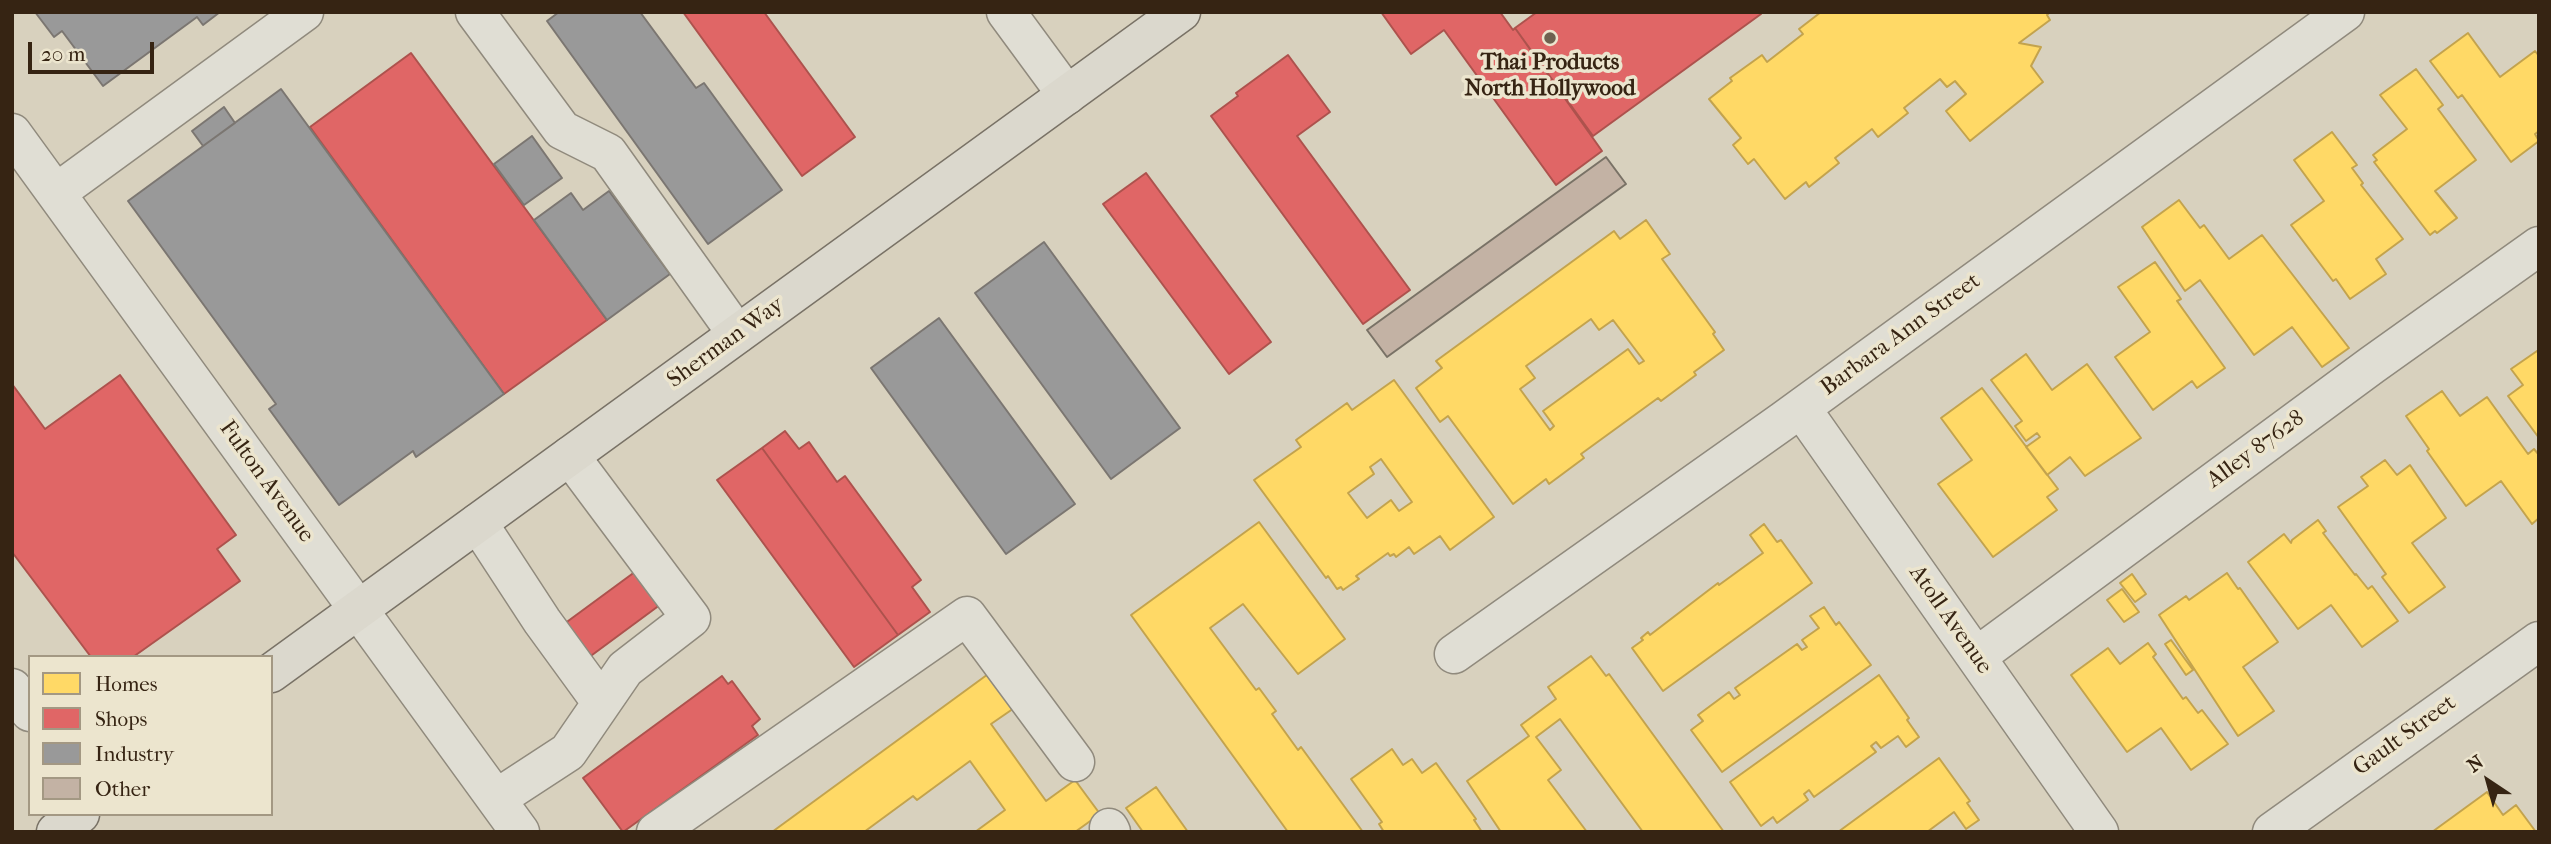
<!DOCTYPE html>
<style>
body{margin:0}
#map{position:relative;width:2551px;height:844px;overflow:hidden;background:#d8d1be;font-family:"IM FELL French Canon",serif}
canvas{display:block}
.frame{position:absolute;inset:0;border:14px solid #362413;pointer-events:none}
.legend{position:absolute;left:28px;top:655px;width:245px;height:161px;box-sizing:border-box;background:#ece5ce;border:2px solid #a39883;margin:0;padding:9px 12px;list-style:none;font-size:21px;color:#362413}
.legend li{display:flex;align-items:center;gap:14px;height:35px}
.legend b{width:35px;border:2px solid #a39883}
.north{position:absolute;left:2453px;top:746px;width:70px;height:70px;-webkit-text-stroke:5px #ece5ce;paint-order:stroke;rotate:324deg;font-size:19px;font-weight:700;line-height:28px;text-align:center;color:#362413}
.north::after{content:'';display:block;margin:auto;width:24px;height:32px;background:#362413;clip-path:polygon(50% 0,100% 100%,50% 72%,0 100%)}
.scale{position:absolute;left:28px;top:42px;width:126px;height:32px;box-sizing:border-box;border:4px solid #362413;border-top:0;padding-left:9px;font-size:21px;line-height:24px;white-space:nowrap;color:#362413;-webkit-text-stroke:5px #ece5ce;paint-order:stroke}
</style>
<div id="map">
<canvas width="2551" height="844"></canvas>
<div class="frame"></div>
<ul class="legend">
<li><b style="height:19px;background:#ffd966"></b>Homes</li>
<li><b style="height:19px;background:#e06666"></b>Shops</li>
<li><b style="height:19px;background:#999"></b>Industry</li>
<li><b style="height:19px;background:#c3b2a4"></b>Other</li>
</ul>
<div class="north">N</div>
<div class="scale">20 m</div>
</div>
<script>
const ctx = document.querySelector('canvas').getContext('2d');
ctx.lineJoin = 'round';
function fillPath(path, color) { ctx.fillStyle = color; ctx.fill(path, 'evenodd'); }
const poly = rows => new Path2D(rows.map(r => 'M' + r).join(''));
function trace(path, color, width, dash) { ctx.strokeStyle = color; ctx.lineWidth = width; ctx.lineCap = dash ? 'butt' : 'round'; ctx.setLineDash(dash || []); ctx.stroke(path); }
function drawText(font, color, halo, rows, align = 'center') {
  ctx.font = font + ' "IM FELL French Canon",serif'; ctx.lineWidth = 7; ctx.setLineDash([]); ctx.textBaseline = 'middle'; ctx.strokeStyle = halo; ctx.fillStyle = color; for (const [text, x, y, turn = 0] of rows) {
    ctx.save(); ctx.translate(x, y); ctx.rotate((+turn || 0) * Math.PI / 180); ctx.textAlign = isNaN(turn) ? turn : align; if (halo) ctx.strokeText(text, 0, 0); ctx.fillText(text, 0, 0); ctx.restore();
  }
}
const homes = poly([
 [1821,12,2050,12,2047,15,2050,20,2019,43,2041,47,2031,66,2043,82,1970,141,1946,111,1966,94,1955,81,1947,87,1940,79,1904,108,1908,113,1878,137,1872,129,1835,158,1839,163,1809,187,1806,182,1785,199,1754,159,1748,164,1733,145,1741,138,1709,99,1732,81,1730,78,1762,55,1767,62,1803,34,1799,29,1821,12],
 [2468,33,2500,77,2535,51,2539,56,2539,131,2535,134,2539,141,2511,162,2462,95,2458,98,2430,61,2468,33],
 [2416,69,2443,105,2438,109,2476,160,2435,191,2457,218,2437,233,2435,231,2430,235,2374,162,2377,160,2373,155,2407,129,2380,95,2416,69],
 [2332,132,2357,165,2352,168,2363,183,2361,185,2403,239,2376,259,2386,274,2350,299,2336,279,2333,281,2291,225,2324,201,2294,160,2332,132],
 [2179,200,2200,228,2204,225,2229,259,2262,235,2349,348,2322,367,2292,327,2254,355,2200,280,2185,291,2142,227,2179,200],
 [1646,220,1670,254,1662,259,1715,332,1713,334,1724,350,1694,372,1696,375,1661,401,1658,398,1581,454,1584,458,1549,484,1546,479,1513,504,1448,416,1440,422,1416,388,1442,368,1436,361,1614,231,1620,239,1646,220],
 [1591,319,1599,330,1613,320,1644,361,1639,364,1628,349,1543,411,1554,426,1550,430,1520,389,1535,378,1526,366,1591,319],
 [2155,262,2181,299,2177,301,2225,368,2197,388,2192,381,2153,410,2115,357,2150,332,2118,287,2155,262],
 [2537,351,2539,353,2539,438,2508,396,2523,385,2511,369,2537,351],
 [2026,354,2052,390,2087,364,2141,438,2085,476,2070,457,2047,475,2026,447,2040,437,2037,433,2026,441,2015,426,2022,421,1991,380,2026,354],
 [1394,380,1494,517,1450,550,1440,536,1414,554,1409,547,1396,557,1394,554,1390,556,1388,553,1356,576,1359,579,1343,590,1341,587,1337,589,1328,576,1326,578,1254,480,1301,447,1296,440,1347,403,1352,410,1394,380],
 [1381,459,1412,502,1399,511,1391,500,1367,518,1348,493,1374,474,1370,467,1381,459],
 [1982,388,2058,489,2047,497,2057,510,1993,557,1938,484,1972,460,1941,418,1982,388],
 [2442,391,2460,416,2487,397,2528,454,2534,449,2539,455,2539,518,2532,524,2501,481,2466,506,2427,451,2429,449,2406,416,2442,391],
 [2385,460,2397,475,2410,465,2446,518,2412,543,2445,587,2409,613,2382,577,2386,574,2338,507,2368,486,2361,477,2385,460],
 [2318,520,2326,531,2323,533,2355,575,2356,574,2368,589,2372,586,2398,621,2362,647,2331,605,2298,629,2248,562,2284,534,2291,543,2292,540,2318,520],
 [1259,522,1345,639,1298,674,1243,604,1210,628,1256,690,1259,688,1276,711,1272,714,1298,750,1301,747,1363,832,1288,832,1131,615,1259,522],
 [1764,524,1777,542,1781,540,1812,583,1663,691,1632,648,1643,640,1641,638,1648,632,1650,635,1718,583,1719,585,1763,553,1750,535,1764,524],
 [2227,573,2238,589,2240,588,2278,642,2243,667,2274,711,2238,736,2159,615,2186,596,2189,600,2227,573],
 [2132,574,2146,594,2135,602,2120,583,2132,574],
 [2122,589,2139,612,2124,622,2107,600,2122,589],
 [1824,607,1836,625,1839,622,1871,665,1722,772,1691,730,1703,721,1698,715,1729,692,1734,699,1740,695,1735,688,1797,644,1802,650,1807,647,1802,640,1819,628,1810,616,1824,607],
 [2171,640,2193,670,2186,675,2165,644,2171,640],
 [2148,643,2156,654,2153,657,2183,699,2186,697,2198,713,2202,710,2228,744,2191,770,2161,728,2127,752,2071,675,2108,648,2120,664,2148,643],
 [1591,656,1606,676,1609,674,1724,832,1643,832,1560,719,1536,737,1561,770,1548,780,1587,832,1501,832,1467,781,1529,736,1521,725,1556,699,1548,687,1591,656],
 [995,669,1020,704,991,724,1046,801,1075,780,1100,814,1075,832,975,832,1005,810,970,761,917,800,913,796,864,832,772,832,995,669],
 [1879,675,1909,718,1907,720,1919,737,1906,747,1898,736,1881,748,1876,742,1871,746,1876,752,1814,797,1809,790,1804,794,1808,800,1777,823,1773,817,1761,826,1730,782,1879,675],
 [1392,749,1403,765,1412,759,1422,773,1436,763,1476,819,1474,820,1482,832,1384,832,1379,824,1382,822,1351,779,1392,749],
 [1939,758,1970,801,1967,803,1979,820,1966,829,1954,812,1927,832,1838,832,1939,758],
 [1156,787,1188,832,1143,832,1126,808,1156,787],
 [2487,792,2503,815,2516,805,2536,832,2432,832,2487,792]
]);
fillPath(homes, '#ffd966');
trace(homes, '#c3a34d', 2);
const shops = poly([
 [683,12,764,12,855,137,802,176,683,12],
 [1381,12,1500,12,1513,30,1515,28,1602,151,1556,185,1444,30,1411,54,1381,12],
 [1537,12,1760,12,1761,14,1593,136,1515,28,1537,12],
 [411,53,607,320,504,394,310,127,411,53],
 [1288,55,1330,112,1297,136,1410,290,1363,324,1211,116,1238,96,1236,93,1288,55],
 [1146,173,1271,342,1229,374,1103,204,1146,173],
 [120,375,236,535,217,549,240,581,133,657,91,657,12,552,12,384,45,429,120,375],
 [785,431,799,449,809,442,837,482,845,476,921,580,912,587,930,612,898,635,762,448,785,431],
 [762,448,898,635,854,667,717,480,762,448],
 [647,563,672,596,588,658,564,624,647,563],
 [722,676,728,684,732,681,760,719,752,726,758,735,623,832,583,778,722,676]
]);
fillPath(shops, '#e06666');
trace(shops, '#ad524d', 2);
const industry = poly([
 [35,12,220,12,203,25,197,17,103,86,62,31,54,37,35,12],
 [559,12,640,12,696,88,704,83,782,190,708,244,547,21,559,12],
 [281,89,504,394,416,457,413,451,339,505,269,409,276,404,128,201,281,89],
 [224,107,235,123,203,146,192,131,224,107],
 [532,136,562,178,524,205,494,164,532,136],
 [609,191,670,274,607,320,534,220,571,193,583,210,609,191],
 [1044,242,1180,428,1111,479,975,293,1044,242],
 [939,318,1075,504,1006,554,871,368,939,318]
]);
fillPath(industry, '#999');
trace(industry, '#7b7671', 2);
const building = poly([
 [1606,157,1626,184,1387,357,1367,330,1606,157]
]);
fillPath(building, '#c3b2a4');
trace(building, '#797266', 2);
const minor = poly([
 [475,12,562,130,608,153,737,334],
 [1006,12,1067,95],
 [12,133,520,832],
 [56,193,304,12],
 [1801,408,2099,832],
 [478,523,542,621,601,702],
 [1454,654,1783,421,2345,12],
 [1976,657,2372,365,2539,246],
 [12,688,30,712],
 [496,799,568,752,625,669,691,618,570,456],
 [1109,828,1111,832],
 [656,832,967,616,1075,762],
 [2272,832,2539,641]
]);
const major = poly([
 [271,673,1181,12],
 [56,832,80,814]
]);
trace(minor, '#908a7d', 41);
trace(major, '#797266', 41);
trace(minor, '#e0ded4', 38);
trace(major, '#dbd8cd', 38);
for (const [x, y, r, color] of [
 [1550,38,7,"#6f614f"]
]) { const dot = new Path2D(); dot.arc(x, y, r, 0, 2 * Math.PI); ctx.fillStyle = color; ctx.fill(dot); trace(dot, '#ece5ce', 2.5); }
drawText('bold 23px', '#362413', '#ece5ce', [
 ["Thai Products",1550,63],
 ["North Hollywood",1550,89]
]);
drawText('23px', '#362413', '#ece5ce', [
 ["Barbara Ann Street",1901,335,-36],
 ["Sherman Way",726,343,-36],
 ["Alley 87628",2256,450,-36],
 ["Fulton Avenue",266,482,54],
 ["Atoll Avenue",1950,620,55],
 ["Gault Street",2405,736,-36]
]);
</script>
